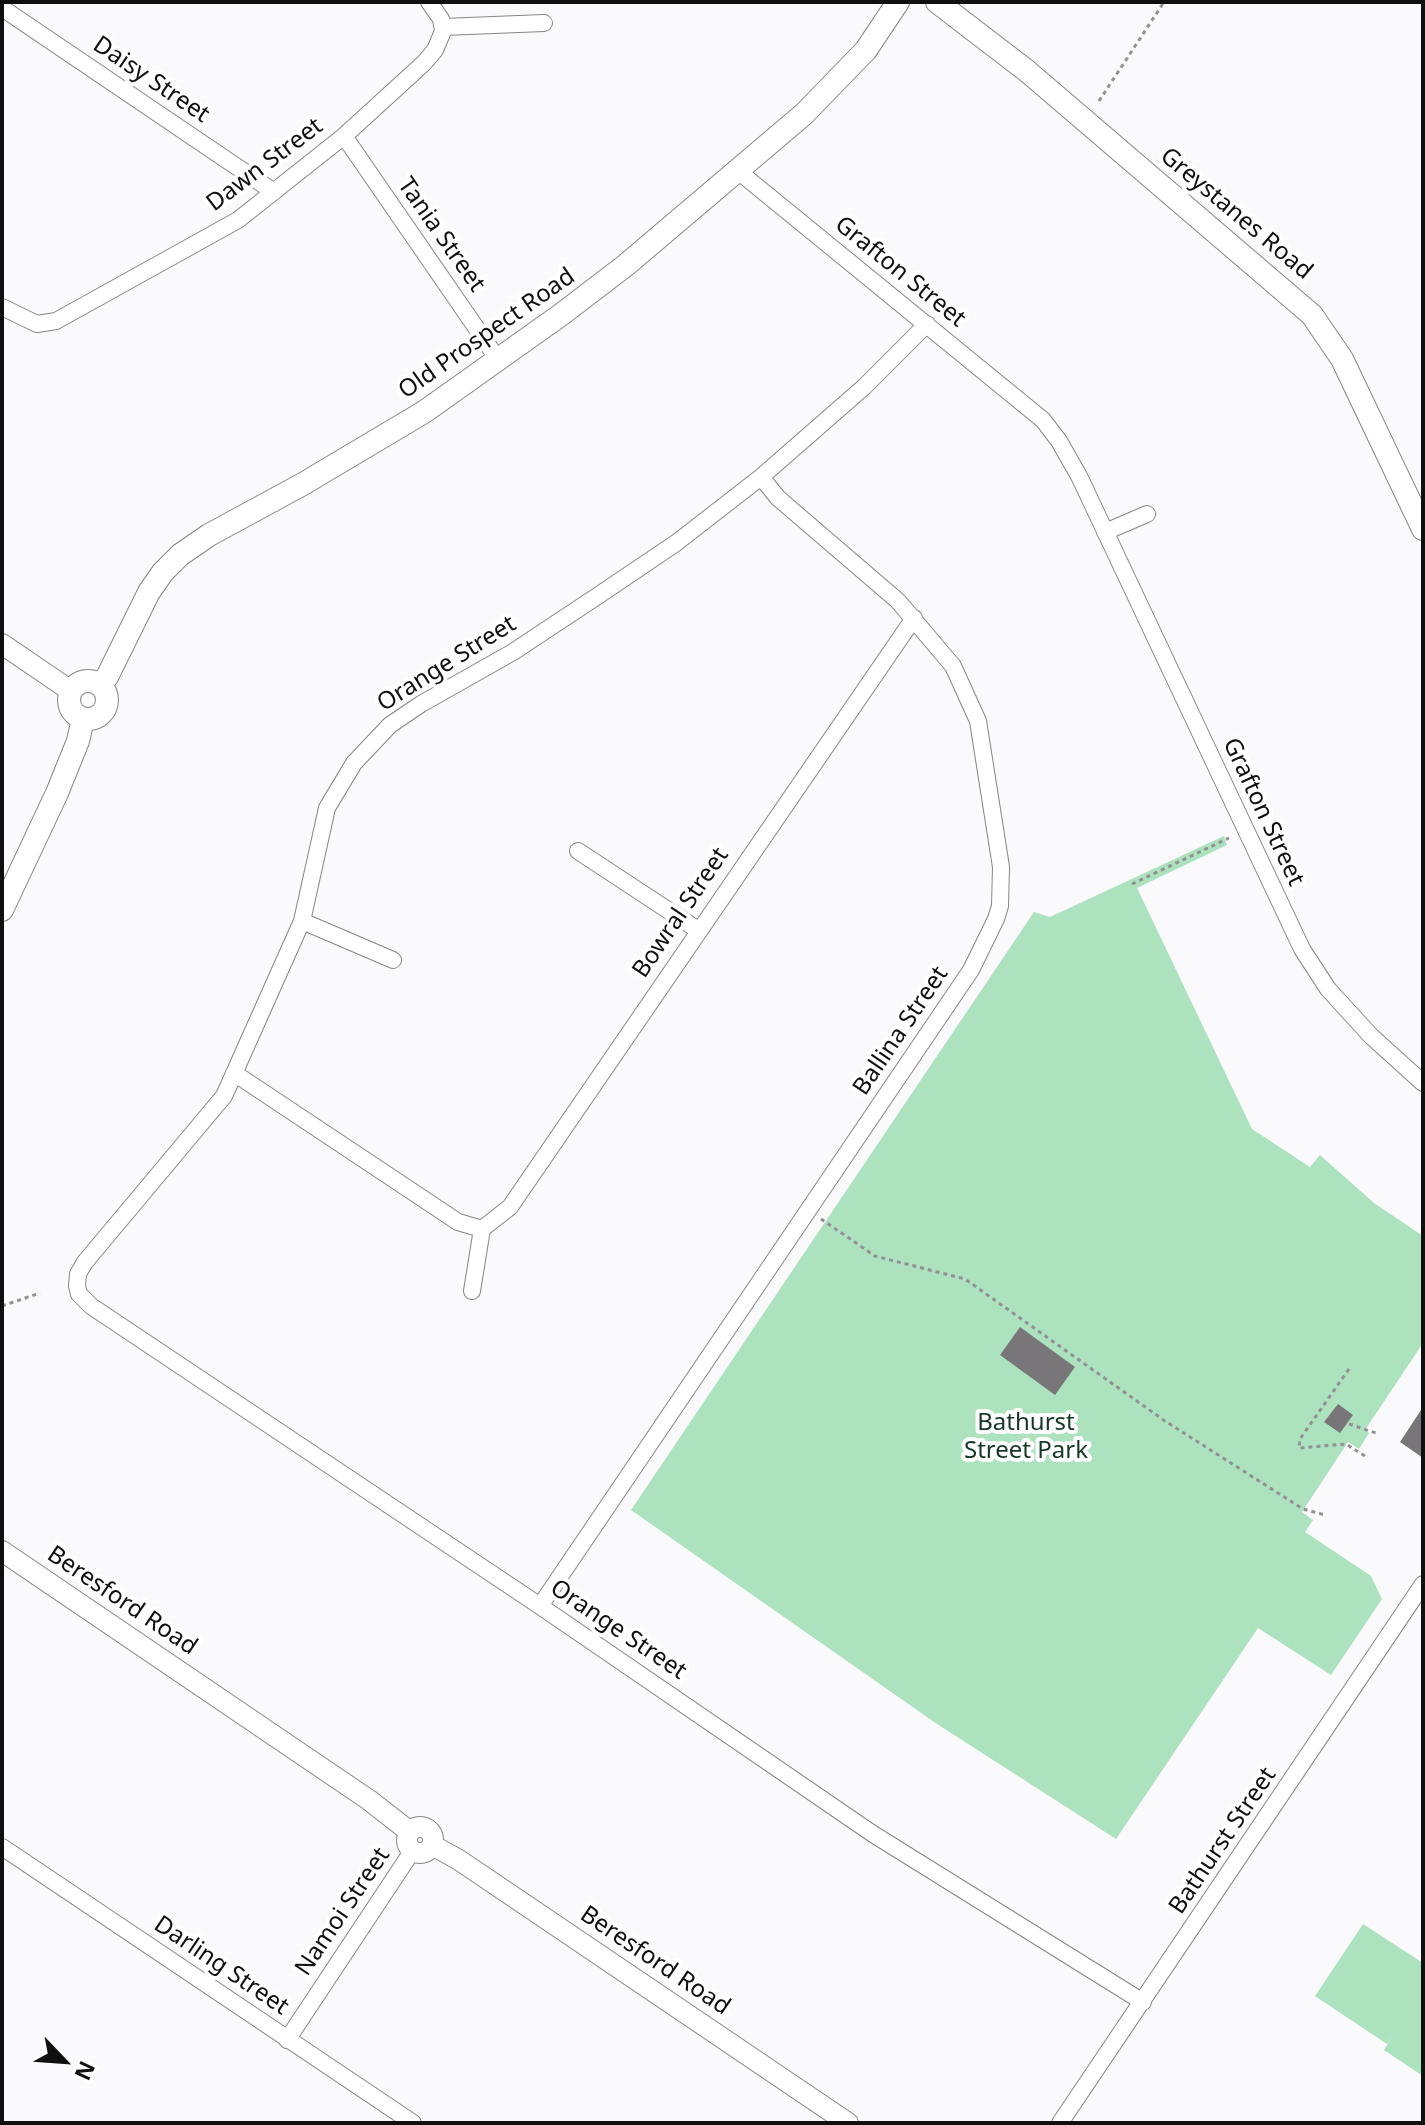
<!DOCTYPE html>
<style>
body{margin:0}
#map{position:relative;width:1425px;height:2125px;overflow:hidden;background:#faf9fc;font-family:"Noto Sans",sans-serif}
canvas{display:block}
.frame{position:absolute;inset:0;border:4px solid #100f10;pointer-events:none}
.north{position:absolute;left:24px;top:2021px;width:80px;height:80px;-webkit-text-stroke:6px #fff;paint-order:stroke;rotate:115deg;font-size:22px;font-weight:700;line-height:32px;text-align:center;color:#100f10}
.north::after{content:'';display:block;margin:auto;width:28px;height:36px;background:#100f10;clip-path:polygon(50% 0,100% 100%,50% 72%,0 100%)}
</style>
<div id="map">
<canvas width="1425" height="2125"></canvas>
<div class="frame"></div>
<div class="north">N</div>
</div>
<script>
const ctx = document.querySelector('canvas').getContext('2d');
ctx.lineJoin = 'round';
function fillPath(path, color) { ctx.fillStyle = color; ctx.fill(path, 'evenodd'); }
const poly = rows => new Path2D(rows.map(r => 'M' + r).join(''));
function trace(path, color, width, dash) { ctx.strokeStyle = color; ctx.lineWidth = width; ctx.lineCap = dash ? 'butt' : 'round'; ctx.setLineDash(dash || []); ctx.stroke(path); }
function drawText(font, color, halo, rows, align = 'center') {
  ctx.font = font + ' "Noto Sans",sans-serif'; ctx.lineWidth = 8; ctx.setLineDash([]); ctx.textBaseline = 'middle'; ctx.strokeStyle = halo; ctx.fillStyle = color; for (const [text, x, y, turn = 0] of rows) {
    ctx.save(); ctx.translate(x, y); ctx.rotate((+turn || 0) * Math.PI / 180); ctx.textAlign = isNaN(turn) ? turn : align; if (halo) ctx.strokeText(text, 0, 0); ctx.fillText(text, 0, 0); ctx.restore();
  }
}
fillPath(poly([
 [1224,836,1227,845,1137,888,1252,1129,1310,1167,1320,1155,1374,1203,1423,1236,1423,1343,1365,1430,1369,1433,1359,1449,1348,1442,1302,1512,1313,1520,1305,1532,1371,1576,1382,1599,1331,1675,1258,1628,1116,1839,937,1724,631,1510,1034,912,1050,917],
 [1363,1924,1423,1963,1423,2076,1384,2050,1393,2035,1387,2044,1315,1996]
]), '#ace2be');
fillPath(poly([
 [1020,1327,1075,1367,1055,1395,1000,1355],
 [1338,1404,1353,1415,1340,1433,1324,1422],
 [1423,1407,1423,1458,1400,1442]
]), '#787679');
const minor = poly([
 [2,8,274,192],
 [443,27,544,23],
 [344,136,499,361],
 [738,171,1043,420,1059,441,1079,476,1302,949,1328,989,1371,1036,1423,1083],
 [2,307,37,324,56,321,238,220,344,136,424,63,435,50,443,31,441,19,429,2],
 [927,324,864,387,761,477,676,543,599,595,513,652,421,704,390,725,354,763,327,808,302,921,224,1096,85,1262,78,1274,77,1286,79,1294,91,1306,540,1606,873,1834,1143,2002],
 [1105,532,1147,514],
 [578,851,698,930],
 [302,921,393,960],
 [234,1073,458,1222,482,1229,510,1207,914,618],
 [472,1291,482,1229],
 [540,1606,971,970,996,919,1000,906,1001,867,978,721,953,666,898,601,778,498,761,477],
 [2,1847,413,2123],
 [287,2040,413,1850],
 [1060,2123,1423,1584]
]);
const tertiary = poly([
 [2,644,71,691],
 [2,1551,369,1800,410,1832],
 '407 1840a13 13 0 1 1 26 0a13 13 0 1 1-26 0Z',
 [432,1845,459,1860,848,2123]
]);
const secondary = poly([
 [937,2,1027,71,1312,315,1342,359,1423,529],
 '69 700a19 19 0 1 1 38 0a19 19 0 1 1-38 0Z',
 [99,684,107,677,149,592,163,572,180,555,209,535,303,484,424,412,562,314,626,265,804,114,866,50,898,2],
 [2,910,57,793,78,741,83,719]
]);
trace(minor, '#868588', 18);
trace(tertiary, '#868588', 22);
trace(secondary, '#868588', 24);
trace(poly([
 [1099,101,1164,2],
 [1132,884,1229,838],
 [821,1219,875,1256,965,1279,1165,1421,1303,1509,1325,1515],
 [2,1306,40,1293],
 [1349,1369,1300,1439,1299,1448,1346,1444,1365,1456],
 [1349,1424,1379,1434]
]), '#929193', 3, [4, 4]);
trace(minor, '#fff', 16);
trace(tertiary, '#fff', 20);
trace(secondary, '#fff', 22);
drawText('24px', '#100f10', '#fff', [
 ["Daisy Street",151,80,34],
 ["Dawn Street",265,165,-37],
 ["Greystanes Road",1236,214,40],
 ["Tania Street",441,235,55],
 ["Grafton Street",900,272,39],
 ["Old Prospect Road",487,334,-35],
 ["Orange Street",447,664,-32],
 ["Grafton Street",1263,812,65],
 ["Bowral Street",681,913,-56],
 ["Ballina Street",901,1031,-56],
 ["Beresford Road",122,1601,34],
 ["Orange Street",618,1630,34],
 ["Bathurst Street",1223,1841,-56],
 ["Namoi Street",343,1912,-56],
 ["Beresford Road",655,1961,34],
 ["Darling Street",221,1966,34]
]);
drawText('24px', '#143823', '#fff', [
 ["Bathurst",1026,1423],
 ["Street Park",1026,1451]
]);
</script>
